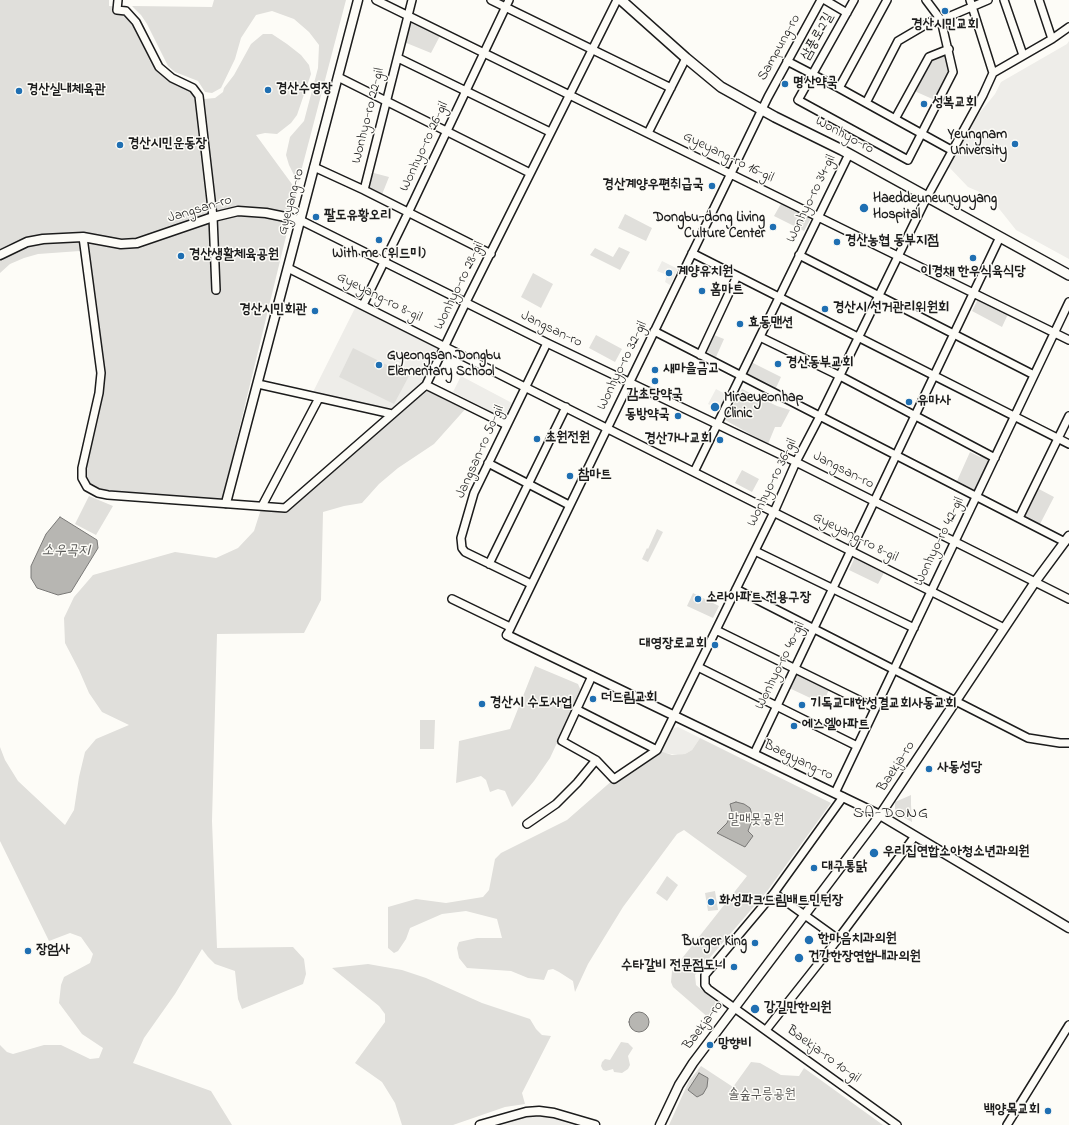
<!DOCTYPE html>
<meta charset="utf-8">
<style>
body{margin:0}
canvas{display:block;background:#fdfcf7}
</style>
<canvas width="1069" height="1125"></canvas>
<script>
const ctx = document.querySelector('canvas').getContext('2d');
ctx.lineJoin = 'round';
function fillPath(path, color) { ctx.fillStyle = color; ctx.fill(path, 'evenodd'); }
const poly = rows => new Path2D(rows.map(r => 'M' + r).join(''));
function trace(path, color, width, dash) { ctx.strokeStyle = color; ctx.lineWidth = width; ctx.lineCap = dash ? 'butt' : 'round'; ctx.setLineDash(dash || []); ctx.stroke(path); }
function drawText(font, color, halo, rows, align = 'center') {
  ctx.font = font + ' "Indie Flower","Poor Story",sans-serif'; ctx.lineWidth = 3; ctx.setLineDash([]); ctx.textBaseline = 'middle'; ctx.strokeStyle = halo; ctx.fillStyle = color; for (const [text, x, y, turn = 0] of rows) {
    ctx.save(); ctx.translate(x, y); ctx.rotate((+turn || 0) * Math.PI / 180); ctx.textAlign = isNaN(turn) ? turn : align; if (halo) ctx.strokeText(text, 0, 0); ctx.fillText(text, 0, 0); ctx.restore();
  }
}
fillPath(poly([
 [1069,41,1069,259,1016,230,989,196,968,187,948,166,973,121,995,94,1001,82,1067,44],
 [662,261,678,269,670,285,665,282,667,275,657,271],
 [356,306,441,348,422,382,390,412,313,392],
 [461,376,512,403,504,418,453,392],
 [716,389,727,395,719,410,708,404],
 [678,727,700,738,692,750,685,754,678,755,665,753,657,750,667,730],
 [539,1111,593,1125,488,1125]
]), '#eeede9');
fillPath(poly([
 [0,0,109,0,109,6,125,7,130,9,141,20,159,58,166,69,171,75,195,85,200,90,204,99,215,98,223,92,224,88,234,75,251,44,263,34,272,34,287,44,301,55,309,65,311,74,297,115,291,123,277,134,265,133,256,135,297,191,220,508,97,497,87,491,81,484,79,479,78,467,98,389,98,363,80,251,38,254,24,258,10,264,0,273],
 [214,0,346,0,298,183,289,165,286,155,290,137,304,121,318,68,319,45,309,32,294,19,272,11,256,15,241,38,235,59,221,88,212,93,205,92,198,81,175,72,168,66,147,24,141,15,132,6,212,7],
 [409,20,441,34,431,53,404,42],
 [948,53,952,70,937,101,912,90,930,58],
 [370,172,389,177,381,197,365,189],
 [783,200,809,215,810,220,804,231,774,216],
 [625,214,652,228,646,241,618,228],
 [619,247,630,252,620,270,590,255,595,248,613,257],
 [533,273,553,284,541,308,521,297],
 [979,297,1009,312,1002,327,972,311],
 [596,335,622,349,615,362,589,348],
 [714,335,724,339,716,357,706,351],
 [353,348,409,376,394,404,339,377],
 [749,361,781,377,774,392,744,376],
 [426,385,468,406,434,444,398,468,379,484,362,503,344,506,323,512,321,600,304,633,217,634,212,821,217,948,293,947,304,959,306,974,303,984,242,1009,238,999,235,971,215,964,208,957,202,949,175,994,144,1038,133,1063,211,1091,232,1125,0,1125,0,1045,7,1052,13,1054,44,1045,61,1045,90,1059,99,1058,103,1048,82,1034,59,1003,61,985,64,977,90,963,93,954,81,937,70,933,49,941,0,841,0,747,5,760,18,781,65,825,74,810,79,777,85,752,96,739,129,725,102,712,89,693,79,670,65,643,64,618,74,597,93,575,175,552,216,558,238,548,254,531,262,506,285,508],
 [742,389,777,406,790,410,781,427,775,427,768,444,725,420],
 [970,452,980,457,983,452,994,458,979,488,975,490,957,481],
 [742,470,759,479,752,492,735,483],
 [1037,488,1054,497,1040,524,1022,516],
 [89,496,113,506,96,535,75,524],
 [657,529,663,532,648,562,642,559,647,548,648,549],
 [856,555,886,569,878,584,849,570],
 [693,593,719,606,713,618,687,606],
 [535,666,578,684,581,691,550,758,534,781,515,804,512,807,505,791,498,789,490,792,486,780,481,776,456,783,459,741,510,729],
 [795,670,830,687,823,704,787,687],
 [420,720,435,720,434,749,420,749],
 [700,738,831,803,768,890,695,975,696,985,715,1001,716,1005,716,1009,710,1019,673,987,671,982,672,971,747,876,684,830,677,834,623,907,588,964,575,992,573,981,559,972,553,969,548,970,544,980,528,978,511,971,467,968,459,958,457,948,459,942,477,938,502,938,497,919,466,911,442,914,410,928,406,939,398,951,394,953,388,948,388,907,416,899,446,903,483,897,489,890,495,859,501,853,567,820,614,779,657,750,672,755,685,754,692,750],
 [911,795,911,804,912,822,899,815,895,809,895,802],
 [667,876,678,885,667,901,656,893],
 [715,891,718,910,708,911,705,893],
 [368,964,402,970,426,978,482,1003,530,1019,536,1029,542,1035,551,1036,522,1093,525,1104,505,1107,453,1125,402,1125,395,1103,382,1082,355,1063,385,1022,385,1014,379,1006,332,968],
 [621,1042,628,1043,633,1048,628,1056,630,1065,628,1069,622,1073,614,1072,613,1069,606,1071,603,1070,601,1066,602,1062,605,1059,610,1060],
 [751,1062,760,1063,781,1075,799,1076,804,1068,883,1125,669,1125,689,1081,701,1066,733,1087]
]), '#e0dfdb');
const water = poly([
 [60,517,97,540,98,548,71,592,58,595,37,588,31,578,31,566,46,534,60,517],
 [736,802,744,804,750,808,753,818,748,831,753,836,745,847,717,833,727,823,732,812,730,804,736,802],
 '629 1022a10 10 0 1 1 20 0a10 10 0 1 1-20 0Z',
 [699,1073,708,1078,707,1087,703,1094,697,1097,688,1090,699,1073]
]);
fillPath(water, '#b7b6b2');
trace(water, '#797876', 1);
const minor = poly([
 [118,0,117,10,126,11,136,22,159,67,172,78,193,88,199,96,213,217,216,290],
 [376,0,1069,340],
 [491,0,671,88],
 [825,0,847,13],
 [854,0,798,100,908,160,953,72,941,20,926,0],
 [1004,0,1023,55],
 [1039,0,1052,39],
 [398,58,550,132],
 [787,61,839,88,953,151],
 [993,73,1052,39,1069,27],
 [338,77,530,173],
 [839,88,887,0],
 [866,103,898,41,932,21,941,20,988,0],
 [895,119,929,57,949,49],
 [648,133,686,58],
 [314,167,364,190,491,254],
 [364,190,412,0],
 [300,220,547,343,796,462,1069,599],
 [83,237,101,373,99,393,82,468,82,478,87,487,98,493,108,495,285,508,426,385,466,302,617,0],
 [692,253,1069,444],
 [799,255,1034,375],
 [288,268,1004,628],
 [363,305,408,213,509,0],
 [654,331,1065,542],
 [760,337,840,376,995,458],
 [700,355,737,276],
 [258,384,392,414],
 [426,385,507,425],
 [488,463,569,505],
 [694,472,849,154],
 [262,506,319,398],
 [1019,518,1069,416],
 [755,551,914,628],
 [489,564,566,407],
 [531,584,465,552,462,548,461,538,474,493,547,343],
 [736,589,1028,738,1060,743,1069,743],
 [452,599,510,627],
 [716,630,875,708],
 [507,635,768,97,821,0],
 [698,667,857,746],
 [592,676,562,741,596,760,614,779,657,750,774,512,796,462,820,416,927,197,983,95,993,73,970,0],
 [576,709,657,750],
 [754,754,1000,237],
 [835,793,1069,302],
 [843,797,774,893,710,969,705,975,705,985,708,989,897,1125],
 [527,824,556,804,577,783,596,760],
 [774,893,838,939],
 [766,1030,838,939,915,836],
 [1007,1125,1069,1025]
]);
const tertiary = poly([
 [0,255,27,242,43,239,83,237,121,244,137,243,213,217,238,211,266,213,300,220],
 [226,503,358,0],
 [507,635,880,815,1069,928],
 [480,1125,526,1112,539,1111,554,1113,595,1125],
 [660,1125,679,1085,693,1063,880,815,1035,582,1069,536]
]);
const secondary = poly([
 [621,0,686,58,721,87,775,117,842,150,1069,275]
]);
trace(minor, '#1c1c1c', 10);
trace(tertiary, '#1c1c1c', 11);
trace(secondary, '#1c1c1c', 12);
trace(minor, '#fdfcf7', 7);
trace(tertiary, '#fdfcf7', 8);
trace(secondary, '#fdfcf7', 9);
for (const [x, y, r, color] of [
 [945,11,4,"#1f6fb2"],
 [785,84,4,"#1f6fb2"],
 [268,90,4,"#1f6fb2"],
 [19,91,4,"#1f6fb2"],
 [924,104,4,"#1f6fb2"],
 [1015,144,4,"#1f6fb2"],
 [120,145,4,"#1f6fb2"],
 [712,186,4,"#1f6fb2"],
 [864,208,5,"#1f6fb2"],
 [316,217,4,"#1f6fb2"],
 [773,227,4,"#1f6fb2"],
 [379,240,4,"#1f6fb2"],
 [837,242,4,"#1f6fb2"],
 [181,256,4,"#1f6fb2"],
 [973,258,4,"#1f6fb2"],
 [669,273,4,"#1f6fb2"],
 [702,291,4,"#1f6fb2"],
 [825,309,4,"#1f6fb2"],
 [315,311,4,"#1f6fb2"],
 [740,324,4,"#1f6fb2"],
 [778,364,4,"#1f6fb2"],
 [379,365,4,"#1f6fb2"],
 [655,370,4,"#1f6fb2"],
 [655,381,4,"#1f6fb2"],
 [909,402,4,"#1f6fb2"],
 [715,407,5,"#1f6fb2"],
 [678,416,4,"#1f6fb2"],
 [537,439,4,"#1f6fb2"],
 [720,440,4,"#1f6fb2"],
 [570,476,4,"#1f6fb2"],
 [698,599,4,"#1f6fb2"],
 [715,645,4,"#1f6fb2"],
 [593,699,4,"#1f6fb2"],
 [482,704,4,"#1f6fb2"],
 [802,705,4,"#1f6fb2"],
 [794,726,4,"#1f6fb2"],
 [929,769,4,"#1f6fb2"],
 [874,853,5,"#1f6fb2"],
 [814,868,4,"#1f6fb2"],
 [711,902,4,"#1f6fb2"],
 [809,940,5,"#1f6fb2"],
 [755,943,4,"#1f6fb2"],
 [28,951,4,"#1f6fb2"],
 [799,958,5,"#1f6fb2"],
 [734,967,4,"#1f6fb2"],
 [755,1009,5,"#1f6fb2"],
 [710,1045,4,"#1f6fb2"],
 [1048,1111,4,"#1f6fb2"]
]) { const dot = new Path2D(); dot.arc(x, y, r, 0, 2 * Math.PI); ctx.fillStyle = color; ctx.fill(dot); trace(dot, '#fdfcf7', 1.5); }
drawText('bold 14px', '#1c1c1c', '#fdfcf7', [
 ["경산시민교회",945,26,"center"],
 ["명산약국",793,84],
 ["경산수영장",276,90],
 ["경산실내체육관",27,91],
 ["성복교회",932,104],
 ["Yeungnam",1007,136,"right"],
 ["University",1007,152,"right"],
 ["경산시민운동장",128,145],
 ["경산계양우편취급국",704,186,"right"],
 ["Haeddeuneunyoyang",873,200],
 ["Hospital",873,216],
 ["팔도유황오리",324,217],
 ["Dongbu-dong Living",765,219,"right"],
 ["Culture Center",765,235,"right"],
 ["경산농협 동부지점",845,242],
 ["With me (위드미)",379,255,"center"],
 ["경산생활체육공원",189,256],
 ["계양유치원",677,273],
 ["이경채 한우식육식당",973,273,"center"],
 ["홈마트",710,291],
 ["경산시 선거관리위원회",833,309],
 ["경산시민회관",307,311,"right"],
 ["효동맨션",748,324],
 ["Gyeongsan Dongbu",387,357],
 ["Elementary School",387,373],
 ["경산동부교회",786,364],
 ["새마을금고",663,370],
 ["감초당약국",655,396,"center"],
 ["Miraeyeonhap",724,399],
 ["Clinic",724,415],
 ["유마사",917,402],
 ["동방약국",670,416,"right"],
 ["초원전원",545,439],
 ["경산가나교회",712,440,"right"],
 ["참마트",578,476],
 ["소라아파트 전용구장",706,599],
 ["대영장로교회",707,645,"right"],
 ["더드림교회",601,699],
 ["경산시 수도사업",490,704],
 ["기독교대한성결교회사동교회",810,705],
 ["에스엘아파트",802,726],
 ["사동성당",937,769],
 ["우리집연합소아청소년과의원",883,853],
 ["대구통닭",822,868],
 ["화성파크드림배트민턴장",719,902],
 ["한마음치과의원",818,940],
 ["Burger King",747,943,"right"],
 ["장엄사",36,951],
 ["건강한장연합내과의원",808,958],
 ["수타갈비 전문점도니",726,967,"right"],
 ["강길만한의원",764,1009],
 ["망향비",718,1045],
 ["백양목교회",1040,1111,"right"]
], 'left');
drawText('14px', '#1c1c1c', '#fdfcf7', [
 ["삼풍로2길",818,37,-61],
 ["Sampung-ro",780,48,-61],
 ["Wonhyo-ro 22-gil",369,116,-76],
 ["Wonhyo-ro",844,136,28],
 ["Wonhyo-ro 26-gil",425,147,-65],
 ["Gyeyang-ro 16-gil",728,158,26],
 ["Wonhyo-ro 34-gil",812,199,-64],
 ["Gyeyang-ro",292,202,-75],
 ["Jangsan-ro",200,210,-17],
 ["Wonhyo-ro 28-gil",460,286,-64],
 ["Gyeyang-ro 8-gil",379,298,27],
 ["Jangsan-ro",551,330,26],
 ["Wonhyo-ro 32-gil",623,366,-64],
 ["Jangsan-ro 50-gil",481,452,-66],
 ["Jangsan-ro",843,471,27],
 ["Wonhyo-ro 36-gil",773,483,-64],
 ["Gyeyang-ro 8-gil",855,538,27],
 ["Wonhyo-ro 42-gil",940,542,-64],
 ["Wonhyo-ro 40-gil",781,666,-64],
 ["Baegyang-ro",798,761,26],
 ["Baekja-ro",897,767,-57],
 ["Baekja-ro",704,1026,-53],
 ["Baekja-ro 10-gil",823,1055,36]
]);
drawText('14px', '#575655', '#fdfcf7', [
 ["말매못공원",756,821],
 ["솔숲구릉공원",762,1096]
]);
drawText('italic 15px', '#5a5a58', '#fdfcf7', [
 ["소우곡지",66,552]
]);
ctx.letterSpacing = '1px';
drawText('16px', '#1c1c1c', '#fdfcf7', [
 ["SA-DONG",891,814]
]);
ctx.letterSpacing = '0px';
</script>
